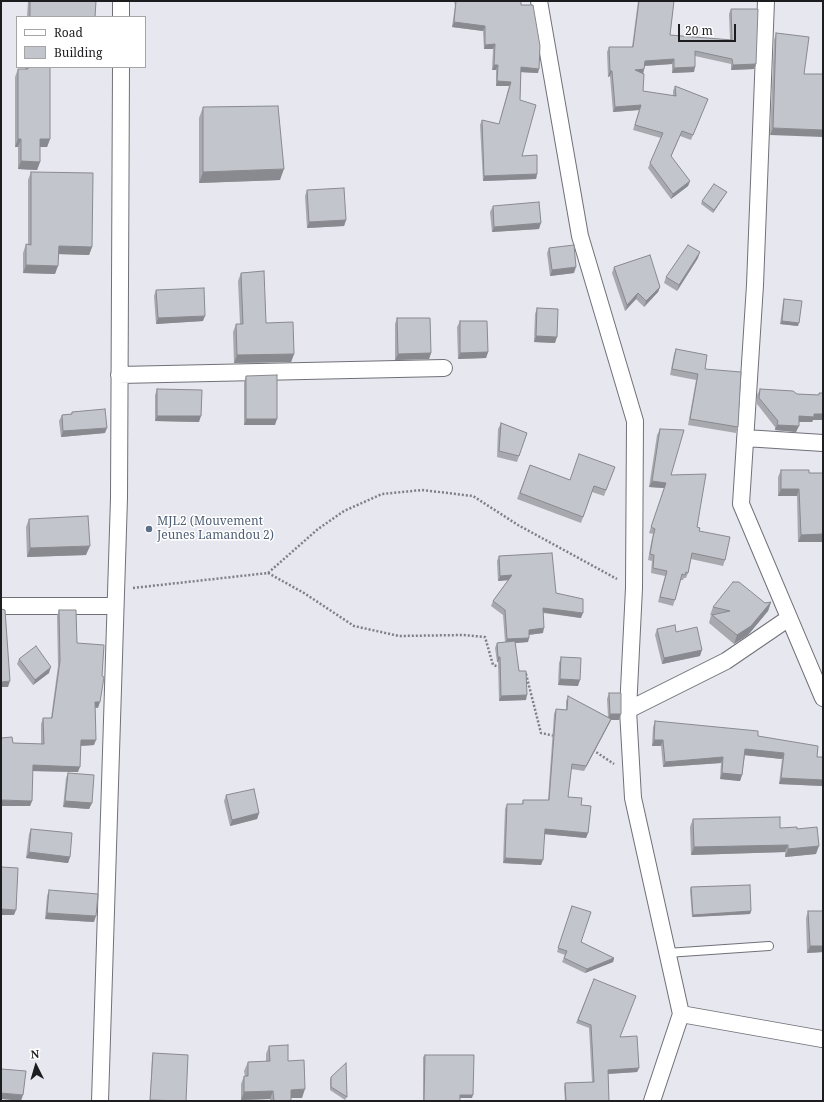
<!DOCTYPE html>
<style>
body{margin:0}
#map{position:relative;width:824px;height:1102px;overflow:hidden;background:#e6e7ef;font-family:"Noto Serif",serif}
canvas{display:block}
.frame{position:absolute;inset:0;border:2px solid #1d1d20;pointer-events:none}
.legend{position:absolute;left:16px;top:16px;width:130px;height:52px;box-sizing:border-box;background:#fff;border:1px solid #a5a5a6;margin:0;padding:5px 7px;list-style:none;font-size:12px;color:#1d1d20}
.legend li{display:flex;align-items:center;gap:8px;height:20px}
.legend b{width:20px;border:1px solid #a5a5a6}
.north{position:absolute;left:16px;top:1046px;width:40px;height:40px;-webkit-text-stroke:3px #fff;paint-order:stroke;rotate:355deg;font-size:11px;font-weight:700;line-height:16px;text-align:center;color:#1d1d20}
.north::after{content:'';display:block;margin:auto;width:14px;height:18px;background:#1d1d20;clip-path:polygon(50% 0,100% 100%,50% 72%,0 100%)}
.scale{position:absolute;left:678px;top:24px;width:58px;height:18px;box-sizing:border-box;border:2px solid #1d1d20;border-top:0;padding-left:5px;font-size:12px;line-height:14px;white-space:nowrap;color:#1d1d20;-webkit-text-stroke:3px #fff;paint-order:stroke}
</style>
<div id="map">
<canvas width="824" height="1102"></canvas>
<div class="frame"></div>
<ul class="legend">
<li><b style="height:5px;background:#fff"></b>Road</li>
<li><b style="height:11px;background:#c3c5cc"></b>Building</li>
</ul>
<div class="north">N</div>
<div class="scale">20 m</div>
</div>
<script>
const ctx = document.querySelector('canvas').getContext('2d');
ctx.lineJoin = 'round';
const poly = rows => new Path2D(rows.map(r => 'M' + r).join(''));
function trace(path, color, width, dash) { ctx.strokeStyle = color; ctx.lineWidth = width; ctx.lineCap = dash ? 'butt' : 'round'; ctx.setLineDash(dash || []); ctx.stroke(path); }
function fillPath(path, color) { ctx.fillStyle = color; ctx.fill(path, 'evenodd'); }
function drawText(font, color, halo, rows, align = 'center') {
  ctx.font = font + ' "Noto Serif",serif'; ctx.lineWidth = 3; ctx.setLineDash([]); ctx.textBaseline = 'middle'; ctx.strokeStyle = halo; ctx.fillStyle = color; for (const [text, x, y, turn = 0] of rows) {
    ctx.save(); ctx.translate(x, y); ctx.rotate((+turn || 0) * Math.PI / 180); ctx.textAlign = isNaN(turn) ? turn : align; if (halo) ctx.strokeText(text, 0, 0); ctx.fillText(text, 0, 0); ctx.restore();
  }
}
const service = poly([
 [667,953,769,946]
]);
const minor = poly([
 [539,1,580,236,635,421,634,588,628,710,633,798,681,1014,652,1101],
 [766,1,755,285,741,504,823,698],
 [121,17,121,1],
 [119,375,444,368],
 [745,438,823,443],
 [1,606,115,606],
 [628,710,726,661,789,618],
 [681,1014,822,1039],
 [100,1101,119,498,121,67]
]);
trace(service, '#707178', 10);
trace(minor, '#707178', 18);
trace(poly([
 [268,573,304,593,354,626,399,636,463,635,485,637,493,665,500,667],
 [133,588,268,573,318,529,344,511,382,494,422,490,473,496,518,525,617,579],
 [522,673,526,674,541,733,555,736],
 [593,750,614,764]
]), '#7f7f85', 2.5, [2, 2]);
trace(service, '#fff', 8);
trace(minor, '#fff', 16);
fillPath(poly([
 [28,1,96,1,95,17,27,17],
 [454,1,521,1,521,5,538,73,521,72,520,100,522,156,537,174,536,179,483,181,480,125,482,120,499,124,509,86,496,86,496,70,492,70,493,49,484,49,483,31,452,27,455,6],
 [638,1,674,1,670,35,730,40,729,14,731,9,756,64,754,69,731,70,731,64,695,56,694,72,672,73,672,64,645,66,643,73,643,91,673,96,673,91,675,86,708,99,691,140,680,136,671,157,690,181,688,186,671,199,648,168,661,138,633,130,639,110,613,112,610,76,608,77,607,52,609,47,632,47],
 [776,33,804,74,770,135,774,40],
 [25,67,50,67,50,139,47,147,40,147,40,162,37,170,18,169,18,147,15,147,15,77,18,69,25,69],
 [203,107,280,180,199,183,199,118],
 [31,172,92,247,89,255,59,254,55,274,23,273,23,253,26,244,28,245,28,180],
 [307,190,346,220,344,226,307,228,305,196],
 [725,195,713,213,701,204,702,201],
 [493,206,539,229,492,232,490,212],
 [549,248,574,273,550,276,547,253],
 [698,258,677,291,664,283,666,277],
 [614,267,660,287,658,292,644,307,636,299,625,311,612,273],
 [241,273,266,323,294,354,291,362,234,363,233,332,236,324,240,324,238,281],
 [156,290,203,321,156,324,154,296],
 [784,299,798,326,780,324,783,302],
 [537,308,555,343,534,342,535,314],
 [397,318,431,353,429,359,395,360,395,324],
 [460,321,488,352,486,358,458,359,457,327],
 [676,349,705,369,738,427,736,433,688,425,696,380,670,375,674,354],
 [246,376,275,425,244,425,244,382],
 [157,389,199,422,155,421,155,395],
 [760,389,797,394,819,395,819,393,823,393,823,420,813,420,812,422,799,422,796,432,775,430,775,427,757,404,757,395],
 [72,412,105,433,61,437,59,421,62,415,71,414],
 [501,423,527,433,517,462,497,457,498,429],
 [660,429,671,475,699,531,725,560,723,566,691,559,688,573,686,578,684,578,683,580,681,580,673,606,658,602,665,576,651,573,652,561,648,560,651,543,653,534,649,533,664,488,649,487,657,435],
 [530,465,570,480,615,467,604,496,592,492,581,523,517,499],
 [781,470,809,473,823,473,823,542,798,542,797,496,778,496,778,477],
 [29,519,86,555,27,557,26,527],
 [499,556,556,593,581,618,543,613,543,633,529,635,528,642,515,643,519,671,526,700,499,701,498,662,497,662,495,648,497,643,505,642,503,615,491,606,493,601,508,580,498,581,497,561],
 [771,602,768,611,748,635,734,644,709,623,711,615,710,615,713,607,765,603],
 [59,610,77,643,98,708,95,707,94,745,81,746,78,772,32,771,32,801,30,806,13,743,41,744,41,724,43,718,51,718,58,666,57,616],
 [657,629,676,632,700,656,662,664,655,635],
 [561,657,578,686,558,685,559,663],
 [19,659,49,673,33,685,17,664],
 [609,693,619,720,611,720,609,724,584,771,571,769,568,797,581,805,588,833,586,838,545,834,541,865,503,863,505,809,507,804,522,804,523,800,548,800,554,714,556,709,566,710,566,701,568,696,608,717,607,699],
 [655,721,758,736,817,757,823,757,823,786,779,784,782,759,745,755,742,775,740,781,720,779,721,763,663,767,661,746,652,746,653,727],
 [68,773,92,803,89,809,63,807,66,778],
 [226,795,259,813,257,819,230,826,224,801],
 [693,819,780,828,797,829,816,854,785,857,785,852,691,855,690,827],
 [31,829,70,857,68,863,26,858,29,834],
 [691,887,751,911,750,914,692,917,690,890],
 [49,890,94,922,45,919,47,896],
 [572,906,581,942,614,958,613,962,585,973,562,962,565,955,557,952],
 [808,911,823,911,823,952,807,953,806,918],
 [594,979,620,1037,639,1068,637,1072,608,1074,609,1101,565,1101,564,1087,565,1083,592,1082,589,1028,576,1023],
 [269,1046,288,1061,302,1098,291,1098,291,1101,270,1101,270,1099,241,1100,241,1084,244,1076,245,1076,244,1071,248,1062,266,1062,266,1054],
 [153,1053,186,1101,150,1101,152,1056],
 [425,1055,472,1098,460,1098,460,1101,423,1101,423,1057],
 [331,1077,347,1097,345,1100,330,1090,330,1080]
]), '#a8a9af');
fillPath(poly([
 [454,22,485,26,483,31,452,27],
 [495,44,493,49,484,49,485,45],
 [674,59,672,64,643,66,645,61],
 [756,64,754,69,731,70,733,65],
 [494,65,498,65,496,70,492,70],
 [521,67,539,69,538,73,519,72],
 [695,67,694,72,672,73,674,68],
 [644,69,643,75,635,70],
 [610,71,612,71,610,76,608,77],
 [497,81,511,82,509,86,496,86],
 [641,105,639,110,613,112,615,107],
 [773,128,823,130,823,137,770,135],
 [18,139,21,139,18,147,15,147],
 [40,139,50,139,47,147,37,147],
 [21,161,40,162,37,170,18,169],
 [284,169,280,180,199,183,203,172],
 [537,174,536,179,483,181,484,176],
 [690,181,688,186,671,199,673,194],
 [727,192,713,213,714,210],
 [346,220,344,226,307,228,309,222],
 [541,223,539,229,492,232,494,227],
 [59,246,92,247,89,255,56,254],
 [700,252,698,258,677,291,679,285],
 [26,265,58,266,55,274,23,273],
 [576,267,574,273,550,276,552,270],
 [660,287,658,292,644,307,646,301],
 [638,293,636,299,625,311,627,305],
 [205,316,203,321,156,324,158,318],
 [782,321,799,323,798,326,780,324],
 [536,336,557,337,555,343,534,342],
 [488,352,486,358,458,359,460,353],
 [431,353,429,359,395,360,398,354],
 [294,354,291,362,234,363,237,355],
 [814,414,823,414,823,420,813,420,812,422,797,422,799,416],
 [157,416,201,416,199,422,155,421],
 [246,419,277,419,275,425,244,425],
 [777,425,799,426,796,432,775,430],
 [107,428,105,433,61,437,63,431],
 [652,481,666,483,664,488,649,487],
 [781,489,799,489,797,496,778,496],
 [823,534,823,542,798,542,801,535],
 [90,546,86,555,27,557,30,548],
 [512,575,510,580,498,581,500,576],
 [771,602,768,611,748,635,734,644,737,635],
 [543,608,583,613,581,618,541,612],
 [544,628,543,633,527,635,529,630],
 [529,638,528,642,505,644,507,639],
 [702,650,700,656,662,664,664,658],
 [498,657,500,657,498,662,497,662],
 [51,667,49,673,33,685,35,680],
 [560,679,580,680,578,686,558,685],
 [10,681,8,687,1,687,1,682],
 [527,695,526,700,499,701,501,696],
 [95,702,100,702,98,708,93,707],
 [610,714,621,714,619,720,611,720,609,724,584,771],
 [81,740,96,740,94,745,79,746],
 [654,740,663,740,661,746,652,746],
 [745,749,784,753,782,759,743,755],
 [723,757,721,763,663,767,665,762],
 [33,765,80,767,78,772,31,771],
 [722,773,742,775,740,781,720,779],
 [781,778,823,780,823,786,779,784],
 [1,800,32,801,30,806,1,806],
 [65,801,92,803,89,809,63,807],
 [259,813,257,819,230,826,232,820],
 [545,829,588,833,586,838,543,834],
 [788,845,785,852,691,855,694,847],
 [819,846,816,854,785,857,788,849],
 [29,852,70,857,68,863,26,858],
 [505,858,543,860,541,865,503,863],
 [1,909,16,910,14,915,1,915],
 [751,911,750,914,692,917,693,915],
 [47,913,96,916,94,922,45,919],
 [810,946,823,946,823,952,807,953],
 [614,958,613,962,585,973,587,969],
 [639,1068,637,1072,606,1074,608,1070],
 [305,1089,302,1098,288,1098,291,1090],
 [273,1091,270,1099,241,1100,244,1092],
 [1,1093,23,1095,21,1101,1,1099],
 [460,1095,473,1095,472,1098,459,1098]
]), '#888a8f');
const building = poly([
 [30,1,96,1,95,17,30,17,30,1],
 [456,1,521,1,521,5,533,5,540,46,539,69,521,67,520,100,536,105,522,156,537,155,537,174,484,176,482,120,499,124,511,82,497,81,498,65,494,65,495,44,485,45,485,26,454,22,456,1],
 [639,1,674,1,670,35,732,40,731,9,758,9,756,64,733,65,732,59,695,51,695,67,674,68,674,59,645,61,644,69,635,70,644,74,643,91,676,96,675,86,708,99,693,135,682,131,671,156,690,181,673,194,650,163,663,133,635,125,641,105,615,107,612,71,610,71,609,47,633,47,639,1],
 [776,33,809,37,804,74,823,74,823,130,773,128,776,33],
 [28,67,50,67,50,139,40,139,40,162,21,161,21,139,18,139,18,69,28,69,28,67],
 [278,106,284,169,203,172,203,107,278,106],
 [31,172,93,173,92,247,59,246,58,266,26,265,26,244,31,245,31,172],
 [714,184,727,192,714,210,702,201,714,184],
 [344,188,346,220,309,222,307,190,344,188],
 [539,202,541,223,494,227,493,206,539,202],
 [574,245,576,267,552,270,549,248,574,245],
 [688,245,700,252,679,285,666,277,688,245],
 [650,255,660,287,646,301,638,293,627,305,614,267,650,255],
 [264,271,266,323,293,322,294,354,237,355,236,324,243,324,241,273,264,271],
 [204,288,205,316,158,318,156,290,204,288],
 [784,299,802,301,799,323,782,321,784,299],
 [537,308,558,309,557,337,536,336,537,308],
 [397,318,430,318,431,353,398,354,397,318],
 [460,321,487,321,488,352,460,353,460,321],
 [676,349,707,355,705,369,741,372,738,427,690,419,698,374,672,369,676,349],
 [277,375,277,419,246,419,246,376,277,375],
 [157,389,202,390,201,416,157,416,157,389],
 [760,389,793,391,797,394,819,395,819,393,823,393,823,414,814,414,814,417,799,416,799,426,777,425,778,421,759,398,760,389],
 [105,409,107,428,63,431,62,415,72,414,72,412,105,409],
 [501,423,527,433,519,456,499,451,501,423],
 [660,429,684,430,671,475,706,474,697,527,700,528,699,531,730,537,725,560,692,553,688,573,686,572,685,575,682,574,675,600,660,597,667,571,653,568,654,555,650,554,653,537,655,529,651,527,666,483,652,481,660,429],
 [579,454,615,467,606,490,594,486,583,517,520,493,530,465,570,480,579,454],
 [781,470,809,470,809,473,823,473,823,534,801,535,799,489,781,489,781,470],
 [88,516,90,546,30,548,29,519,88,516],
 [552,553,556,593,583,599,583,613,543,608,544,628,529,630,529,638,507,639,505,610,493,601,512,575,500,576,499,556,552,553],
 [733,582,739,582,765,603,771,602,751,626,737,635,712,615,730,611,713,607,733,582],
 [1,609,5,610,10,681,1,682,1,609],
 [59,610,76,610,77,643,104,645,102,676,104,677,100,702,95,702,96,740,81,740,80,767,33,765,32,801,1,800,1,738,12,737,13,743,44,744,43,718,52,718,60,661,59,610],
 [675,625,676,632,697,627,702,650,664,658,657,629,675,625],
 [515,641,519,671,526,671,527,695,501,696,500,657,498,657,497,643,515,641],
 [36,646,51,667,35,680,19,659,36,646],
 [561,657,581,658,580,680,560,679,561,657],
 [609,693,621,693,621,714,610,714,609,693],
 [568,696,611,719,586,766,572,764,568,797,582,798,581,805,591,806,588,833,545,829,543,860,505,858,507,804,523,804,523,800,549,800,556,709,567,710,568,696],
 [655,721,758,731,758,736,818,746,817,757,823,757,823,780,781,778,784,753,745,749,742,775,722,773,723,757,665,762,663,740,654,740,655,721],
 [68,773,94,775,92,803,65,801,68,773],
 [254,789,259,813,232,820,226,795,254,789],
 [780,817,780,828,797,827,797,829,817,827,819,846,788,849,788,845,694,847,693,819,780,817],
 [31,829,72,833,70,857,29,852,31,829],
 [1,867,18,868,16,910,1,909,1,867],
 [750,885,751,911,693,915,691,887,750,885],
 [49,890,98,894,96,916,47,913,49,890],
 [572,906,591,912,581,942,614,958,587,969,564,958,567,951,558,948,572,906],
 [808,911,823,911,823,946,810,946,808,911],
 [594,979,636,996,620,1037,637,1036,639,1068,608,1070,609,1101,566,1101,565,1083,594,1082,591,1025,578,1020,594,979],
 [288,1045,288,1061,304,1060,305,1089,291,1090,291,1101,274,1101,273,1091,244,1092,244,1076,248,1076,248,1062,270,1061,269,1046,288,1045],
 [153,1053,188,1055,186,1101,150,1100,153,1053],
 [425,1055,474,1055,473,1095,460,1095,460,1101,424,1101,425,1055],
 [346,1063,347,1097,331,1087,331,1077,346,1063],
 [1,1069,26,1071,23,1095,1,1093,1,1069]
]);
fillPath(building, '#c3c5cc');
trace(building, '#888a8f', 1);
for (const [x, y, r, color] of [
 [149,529,4,"#5c6f8a"]
]) { const dot = new Path2D(); dot.arc(x, y, r, 0, 2 * Math.PI); ctx.fillStyle = color; ctx.fill(dot); trace(dot, '#fff', 1.5); }
drawText('12px', '#4e5e75', '#fff', [
 ["MJL2 (Mouvement",157,522],
 ["Jeunes Lamandou 2)",157,536]
], 'left');
</script>
